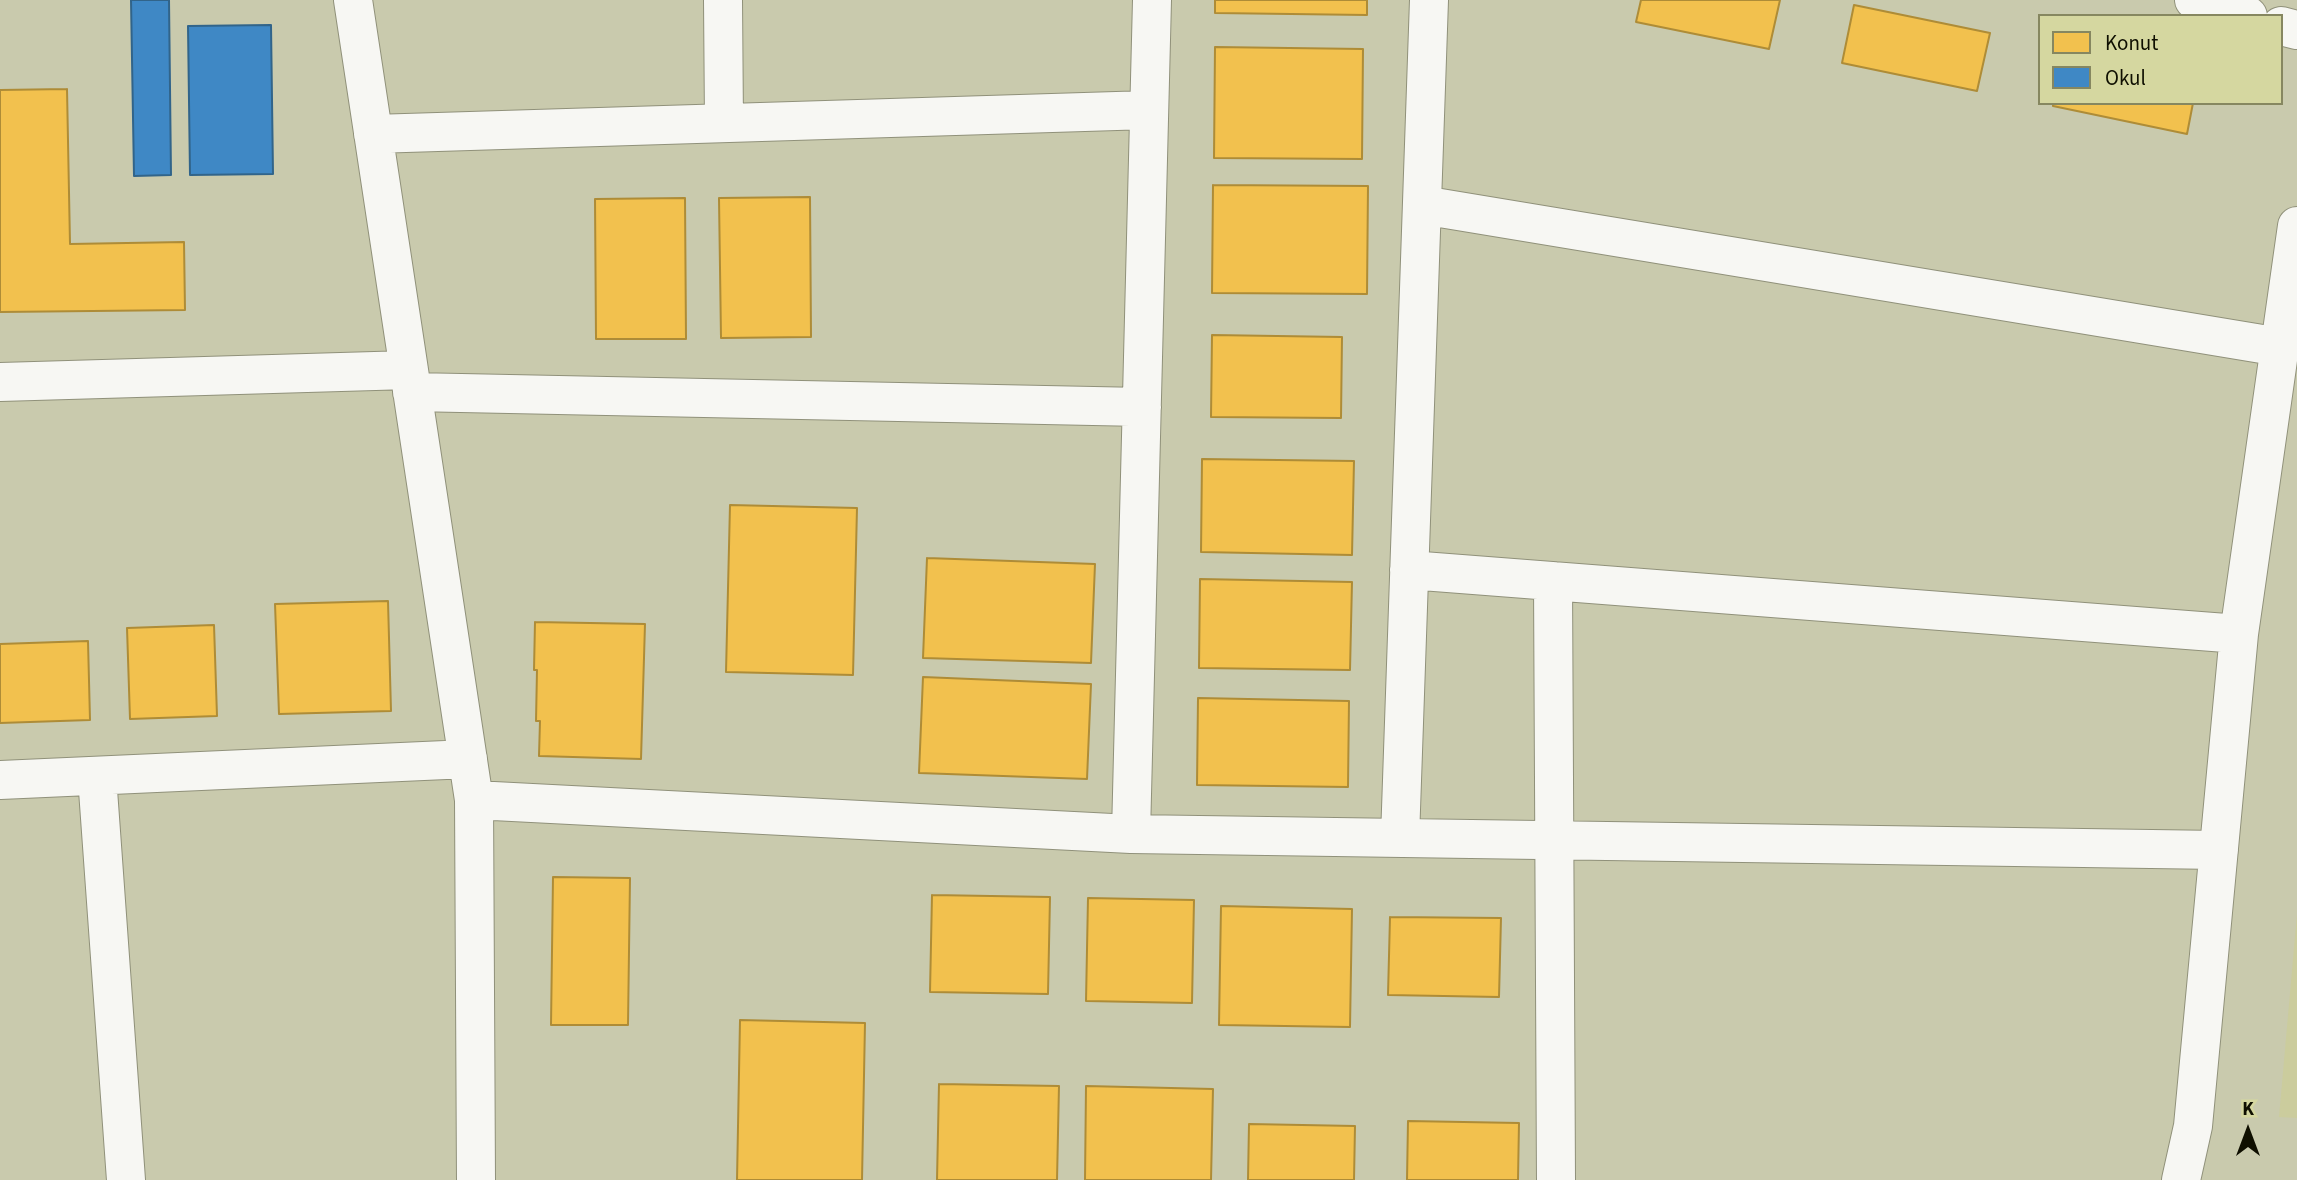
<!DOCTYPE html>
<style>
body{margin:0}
#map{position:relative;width:2297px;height:1180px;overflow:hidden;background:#c9caad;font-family:"Source Sans 3",sans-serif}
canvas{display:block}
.legend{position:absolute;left:2038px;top:14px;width:245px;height:91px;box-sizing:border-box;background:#d5d7a0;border:2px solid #868760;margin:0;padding:9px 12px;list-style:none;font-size:21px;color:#0f0f00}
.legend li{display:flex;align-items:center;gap:14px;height:35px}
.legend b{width:35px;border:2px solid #868760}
.north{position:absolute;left:2213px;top:1096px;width:70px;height:70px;-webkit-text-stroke:5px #d5d7a0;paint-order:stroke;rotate:0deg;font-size:19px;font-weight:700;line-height:28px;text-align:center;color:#0f0f00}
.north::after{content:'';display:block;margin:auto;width:24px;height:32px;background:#0f0f00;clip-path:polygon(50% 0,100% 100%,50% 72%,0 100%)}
</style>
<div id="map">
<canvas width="2297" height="1180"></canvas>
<ul class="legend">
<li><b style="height:19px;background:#f2c14e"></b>Konut</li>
<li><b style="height:19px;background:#3f88c5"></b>Okul</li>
</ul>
<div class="north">K</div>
</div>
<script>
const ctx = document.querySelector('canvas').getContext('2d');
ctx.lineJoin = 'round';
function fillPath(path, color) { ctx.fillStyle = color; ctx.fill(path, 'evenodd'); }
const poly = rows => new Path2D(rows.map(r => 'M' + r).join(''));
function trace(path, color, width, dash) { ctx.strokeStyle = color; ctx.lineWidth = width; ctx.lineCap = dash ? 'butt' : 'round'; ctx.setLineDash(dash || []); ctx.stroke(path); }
fillPath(poly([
 [2297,914,2297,1118,2279,1117]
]), '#cbcc9d');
const homes = poly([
 [1215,0,1367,0,1367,15,1215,13,1215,0],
 [1641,0,1780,0,1769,49,1636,22,1641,0],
 [1854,5,1990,33,1977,91,1842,63,1854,5],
 [1215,47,1363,49,1362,159,1214,158,1215,47],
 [67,89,70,244,184,242,185,310,0,312,0,90,67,89],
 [2053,103,2193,103,2187,134,2053,106,2053,103],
 [1213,185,1368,186,1367,294,1212,293,1213,185],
 [810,197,811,337,721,338,719,198,810,197],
 [685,198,686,339,596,339,595,199,685,198],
 [1212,335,1342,337,1341,418,1211,417,1212,335],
 [1202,459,1354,461,1352,555,1201,552,1202,459],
 [730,505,857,508,853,675,726,672,730,505],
 [927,558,1095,564,1091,663,923,658,927,558],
 [1200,579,1352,582,1350,670,1199,668,1200,579],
 [388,601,391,711,279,714,275,604,388,601],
 [535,622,645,624,641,759,539,756,540,721,536,721,537,670,534,670,535,622],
 [214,625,217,716,130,719,127,628,214,625],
 [88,641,90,720,0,723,0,644,88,641],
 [923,677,1091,684,1087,779,919,773,923,677],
 [1198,698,1349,701,1348,787,1197,785,1198,698],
 [553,877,630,878,628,1025,551,1025,553,877],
 [932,895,1050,897,1048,994,930,992,932,895],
 [1088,898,1194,900,1192,1003,1086,1001,1088,898],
 [1221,906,1352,909,1350,1027,1219,1025,1221,906],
 [1390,917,1501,918,1499,997,1388,995,1390,917],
 [740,1020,865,1023,862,1180,737,1180,740,1020],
 [939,1084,1059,1086,1057,1180,937,1180,939,1084],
 [1086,1086,1213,1089,1211,1180,1085,1180,1086,1086],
 [1408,1121,1519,1123,1518,1180,1407,1180,1408,1121],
 [1249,1124,1355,1126,1354,1180,1248,1180,1249,1124]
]);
fillPath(homes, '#f2c14e');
trace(homes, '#ae8c37', 2);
const schools = poly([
 [131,0,169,0,171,175,134,176,131,0],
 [271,25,273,174,190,175,188,26,271,25]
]);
fillPath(schools, '#3f88c5');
trace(schools, '#31648a', 2);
const minor = poly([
 [353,0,474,800,476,1180],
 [723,0,724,123],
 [2194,0,2248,16],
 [2281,26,2297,30],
 [373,134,1149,110],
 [1422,205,2280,347],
 [0,382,409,370],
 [412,392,1142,407],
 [1409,570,2239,634],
 [1553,581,1556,1180],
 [97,776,126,1180],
 [0,780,468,759],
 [474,800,1131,834,2219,850],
 [1131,834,1152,0],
 [1400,838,1429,0],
 [2181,1180,2193,1126,2239,634,2297,226]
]);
trace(minor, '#90917a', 40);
trace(minor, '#f7f7f3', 38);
</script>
